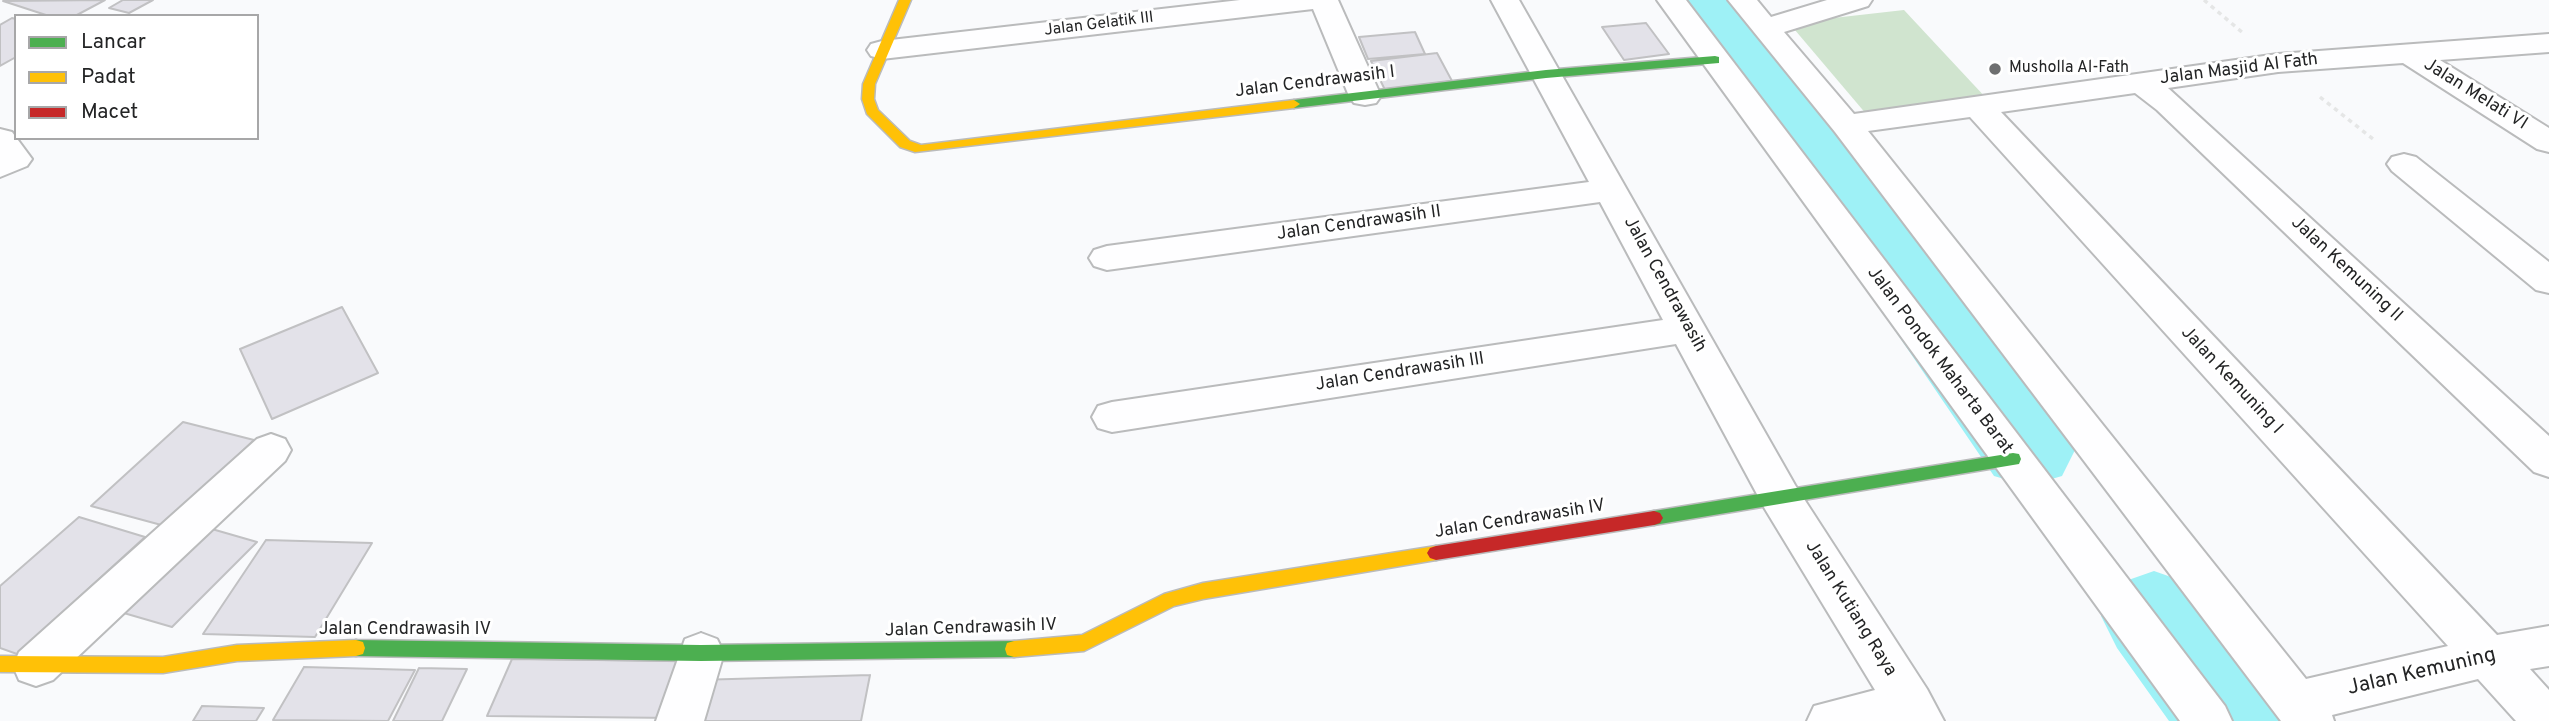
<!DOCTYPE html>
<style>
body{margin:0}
#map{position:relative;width:2549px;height:721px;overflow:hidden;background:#f9fafc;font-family:Overpass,sans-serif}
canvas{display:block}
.legend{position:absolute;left:14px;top:14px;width:245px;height:126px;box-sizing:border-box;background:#fff;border:2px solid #a7a7a8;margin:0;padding:9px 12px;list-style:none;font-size:21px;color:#232425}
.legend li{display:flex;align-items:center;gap:14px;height:35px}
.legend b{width:35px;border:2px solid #a7a7a8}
</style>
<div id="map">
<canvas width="2549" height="721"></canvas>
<ul class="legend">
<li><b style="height:9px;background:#4caf50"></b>Lancar</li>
<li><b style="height:9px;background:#ffc107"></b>Padat</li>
<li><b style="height:9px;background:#c62828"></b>Macet</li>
</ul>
</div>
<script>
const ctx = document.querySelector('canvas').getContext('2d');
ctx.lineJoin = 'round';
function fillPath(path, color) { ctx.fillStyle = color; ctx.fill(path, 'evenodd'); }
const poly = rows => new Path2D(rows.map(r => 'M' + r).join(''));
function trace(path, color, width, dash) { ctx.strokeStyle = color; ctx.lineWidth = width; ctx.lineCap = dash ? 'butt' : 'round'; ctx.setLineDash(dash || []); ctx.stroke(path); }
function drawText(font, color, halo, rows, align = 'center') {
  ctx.font = font + ' Overpass,sans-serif'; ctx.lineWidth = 6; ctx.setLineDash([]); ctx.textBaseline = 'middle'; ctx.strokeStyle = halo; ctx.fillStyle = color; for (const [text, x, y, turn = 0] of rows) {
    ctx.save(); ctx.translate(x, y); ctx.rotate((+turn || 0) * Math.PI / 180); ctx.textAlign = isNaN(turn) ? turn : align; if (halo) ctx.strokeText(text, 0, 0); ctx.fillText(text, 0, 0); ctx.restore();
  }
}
fillPath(poly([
 [1904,10,1987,99,1867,115,1789,23]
]), '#d0e4cf');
fillPath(poly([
 [1670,0,1737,0,2062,424,2075,450,2062,476,2028,486,1994,476,1670,0],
 [2154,571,2191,584,2274,685,2290,721,2169,721,2117,648,2101,616,2117,584,2154,571]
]), '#9ef1f6');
const building = poly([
 [105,0,75,16,49,16,3,1,105,0],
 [123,0,153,0,129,13,109,8,123,0],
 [12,18,16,19,16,57,0,66,0,25,12,18],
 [1646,23,1669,54,1624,60,1602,27,1646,23],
 [1415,32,1425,54,1368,59,1359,37,1415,32],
 [1437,53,1452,81,1385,90,1371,61,1437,53],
 [342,307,378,373,272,419,240,349,342,307],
 [183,422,254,440,165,526,91,506,183,422],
 [79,517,145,537,17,654,0,648,0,586,79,517],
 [198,525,257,542,172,627,110,609,198,525],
 [266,540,372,543,315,637,203,634,266,540],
 [512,659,694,661,675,718,487,716,512,659],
 [304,667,415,670,388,721,273,720,304,667],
 [419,668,467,669,442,721,393,721,419,668],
 [870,675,861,721,685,721,697,680,870,675],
 [202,706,264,708,256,721,193,721,202,706]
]);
fillPath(building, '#e3e2e9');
trace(building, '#c1c1c3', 2);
const street = poly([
 [1240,0,1338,0,1381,96,1376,103,1365,105,1354,103,1349,96,1313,9,882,59,871,56,867,50,871,44,882,41,1240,0],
 [1491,0,1519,0,1795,485,1927,689,1944,721,1807,721,1814,706,1875,690,1765,509,1676,344,1112,432,1098,428,1092,417,1098,406,1112,402,1663,320,1600,202,1107,270,1094,266,1089,258,1094,250,1107,246,1589,182,1491,0],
 [1657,0,1686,0,2225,706,2232,721,2180,721,1657,0],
 [1728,0,1757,0,1771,17,1827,0,1872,0,1868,6,1784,32,1854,114,2278,54,2549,34,2549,52,2440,60,2549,128,2549,152,2537,149,2403,63,2278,72,2168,88,2549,436,2549,477,2534,472,2157,110,2135,93,2001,112,2497,635,2549,626,2549,666,2530,669,2549,690,2549,721,2516,721,2478,679,2332,715,2334,721,2281,721,1835,132,1728,0],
 [1970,117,2448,646,2306,679,1868,131,1970,117],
 [0,129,12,132,32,159,27,166,0,177,0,129],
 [2404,154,2416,157,2549,262,2549,293,2536,290,2392,171,2387,164,2392,157,2404,154],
 [271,434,285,439,291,450,285,461,53,680,36,686,19,680,13,666,19,652,257,439,271,434],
 [701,633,717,639,724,653,704,721,656,721,685,639,701,633]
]);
const fast = poly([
 [1715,56,1719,57,1719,63,1546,78,1294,108,1288,104,1294,100,1546,70,1715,56],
 [2013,453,2019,454,2021,459,2019,464,2013,465,1654,525,1648,523,1645,518,1648,513,1654,511,2013,453],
 [356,640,701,645,1014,641,1021,643,1023,649,1021,655,1014,657,701,661,356,656,349,654,347,648,349,642,356,640]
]);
const slow = poly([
 [899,0,911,0,875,84,874,99,878,110,910,141,921,145,1294,100,1300,104,1294,108,915,152,900,147,867,114,862,99,863,84,899,0],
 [1436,546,1442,548,1445,553,1442,558,1436,560,1203,599,1174,606,1084,651,1014,657,1007,655,1005,649,1007,643,1014,641,1082,635,1164,594,1203,583,1436,546],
 [356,640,363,642,365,648,363,654,356,656,237,661,163,673,0,672,0,656,163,657,237,645,356,640]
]);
const jam = poly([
 [1654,511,1660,513,1663,518,1660,523,1654,525,1436,560,1430,558,1427,553,1430,548,1436,546,1654,511]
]);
trace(street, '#babbbc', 4);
trace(fast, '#babbbc', 3);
trace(slow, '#babbbc', 3);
trace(jam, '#babbbc', 3);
trace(poly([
 [2204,0,2243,33],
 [2320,97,2373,139]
]), '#e5e6e6', 3.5, [4.5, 4.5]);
fillPath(street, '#fefeff');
fillPath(fast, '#4caf50');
fillPath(slow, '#ffc107');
fillPath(jam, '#c62828');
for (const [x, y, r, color] of [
 [1995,69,7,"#6e6f70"]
]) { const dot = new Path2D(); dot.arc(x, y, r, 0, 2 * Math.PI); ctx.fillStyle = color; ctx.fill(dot); trace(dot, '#fff', 2.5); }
drawText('16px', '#232425', '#fff', [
 ["Jalan Gelatik III",1099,25,-7]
]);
drawText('16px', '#232425', '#fff', [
 ["Musholla Al-Fath",2009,69]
], 'left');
drawText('18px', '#232425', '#fff', [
 ["Jalan Masjid Al Fath",2239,70,-7],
 ["Jalan Cendrawasih I",1315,83,-7],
 ["Jalan Melati VI",2475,95,32],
 ["Jalan Cendrawasih II",1359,224,-8],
 ["Jalan Kemuning II",2346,270,43],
 ["Jalan Cendrawasih",1664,285,61],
 ["Jalan Pondok Maharta Barat",1939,361,53],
 ["Jalan Cendrawasih III",1400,373,-9],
 ["Jalan Kemuning I",2231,381,47],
 ["Jalan Cendrawasih IV",1520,520,-9],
 ["Jalan Kutiang Raya",1850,609,58],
 ["Jalan Cendrawasih IV",971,629,-2],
 ["Jalan Cendrawasih IV",405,630]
]);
drawText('21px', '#232425', '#fff', [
 ["Jalan Kemuning",2422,673,-13]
]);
</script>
